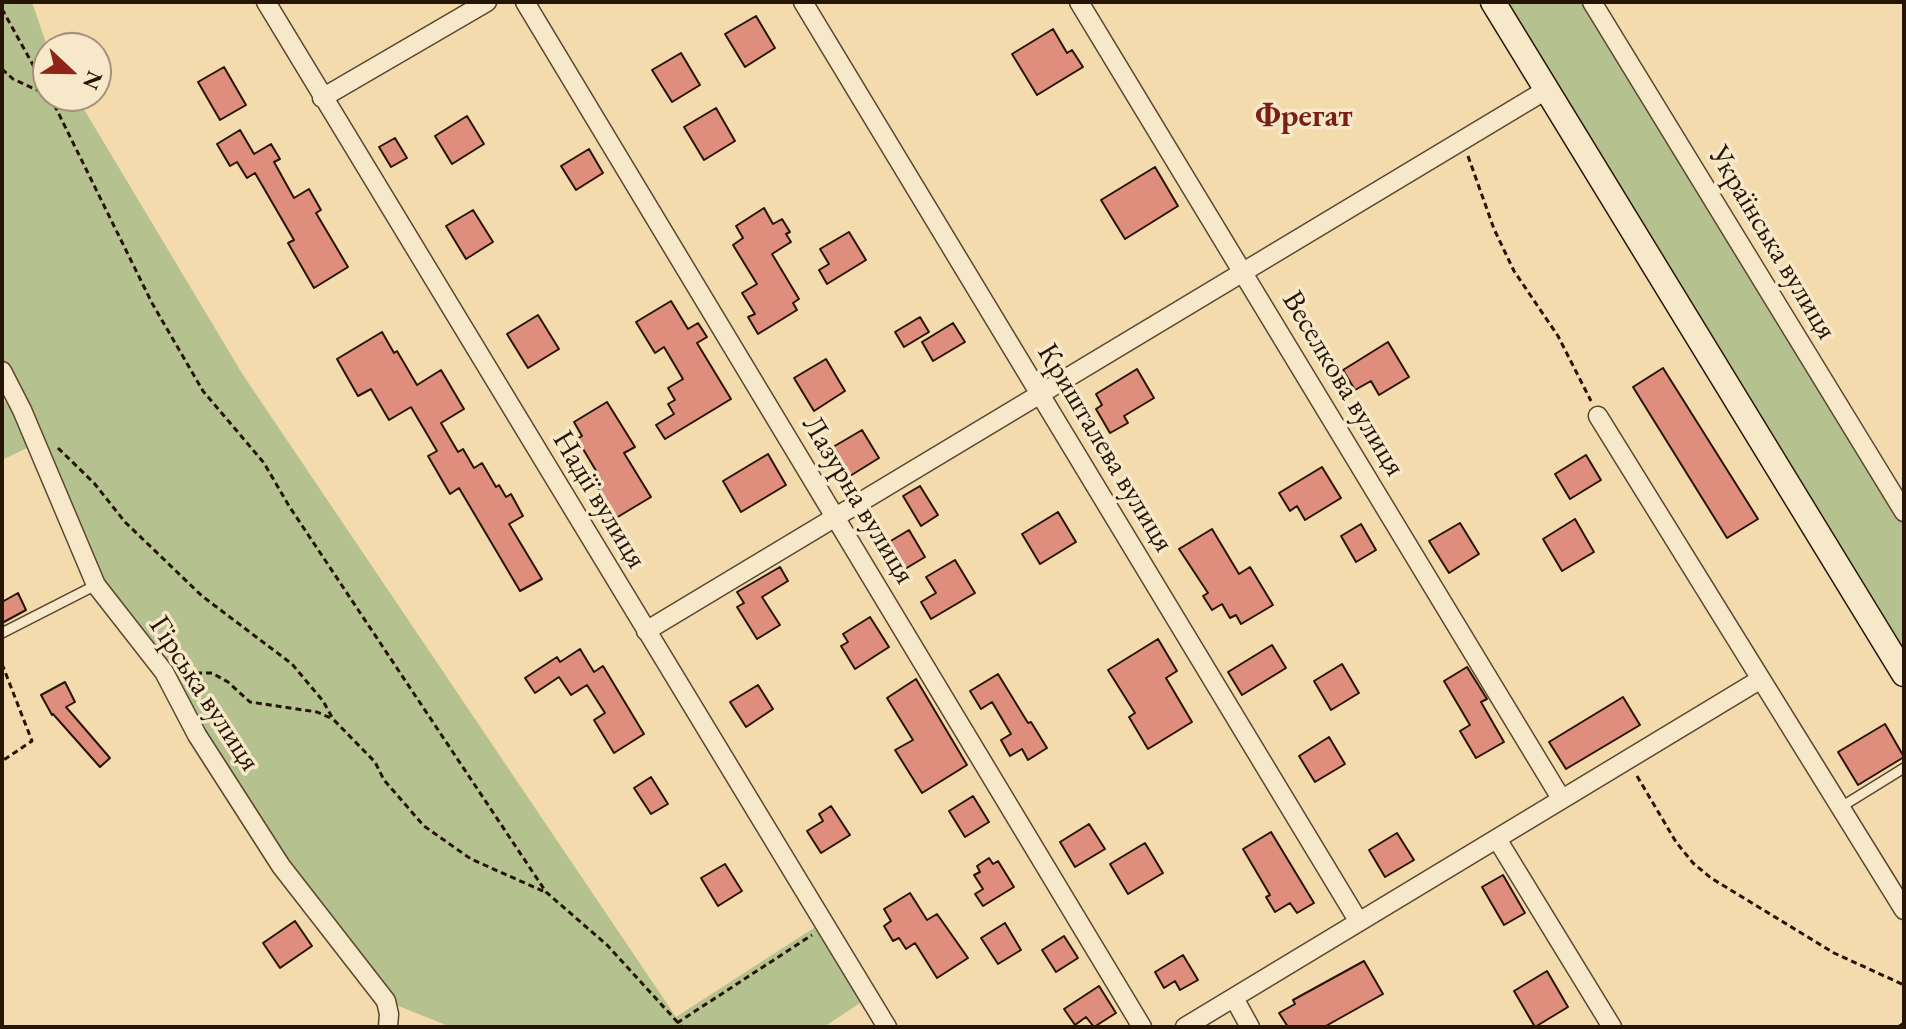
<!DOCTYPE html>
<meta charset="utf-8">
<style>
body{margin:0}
#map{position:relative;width:1906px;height:1029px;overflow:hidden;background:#f4dbad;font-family:"EB Garamond",serif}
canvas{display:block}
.frame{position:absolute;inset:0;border:4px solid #261404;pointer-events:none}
.north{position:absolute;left:32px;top:32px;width:80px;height:80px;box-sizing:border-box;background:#f8e8ca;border:2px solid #a4937b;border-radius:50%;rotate:112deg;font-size:22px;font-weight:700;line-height:32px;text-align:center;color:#261404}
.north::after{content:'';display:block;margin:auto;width:28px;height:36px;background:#8f2418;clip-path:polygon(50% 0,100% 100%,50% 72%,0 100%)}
</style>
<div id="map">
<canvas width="1906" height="1029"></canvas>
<div class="frame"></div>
<div class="north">N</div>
</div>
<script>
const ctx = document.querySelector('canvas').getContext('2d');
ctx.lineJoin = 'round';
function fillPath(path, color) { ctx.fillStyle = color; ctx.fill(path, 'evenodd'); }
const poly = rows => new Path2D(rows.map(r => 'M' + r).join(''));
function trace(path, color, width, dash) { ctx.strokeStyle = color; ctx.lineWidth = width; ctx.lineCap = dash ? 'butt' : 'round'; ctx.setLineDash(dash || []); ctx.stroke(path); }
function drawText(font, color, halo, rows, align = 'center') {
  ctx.font = font + ' "EB Garamond",serif'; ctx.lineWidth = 7; ctx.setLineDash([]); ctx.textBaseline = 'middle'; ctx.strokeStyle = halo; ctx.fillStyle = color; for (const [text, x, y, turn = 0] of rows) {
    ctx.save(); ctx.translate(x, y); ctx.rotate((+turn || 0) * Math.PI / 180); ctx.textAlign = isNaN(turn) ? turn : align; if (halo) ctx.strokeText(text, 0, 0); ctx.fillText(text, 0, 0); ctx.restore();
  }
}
fillPath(poly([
 [2,2,32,2,48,49,48,96,76,96,243,375,676,1017,823,922,869,997,824,1027,451,1027,386,1001,96,585,2,371],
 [1507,2,1592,2,1904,512,1904,653],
 [6,401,29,447,2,460,2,403]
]), '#b5c18f');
const building = poly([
 [756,16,775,48,745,67,725,34,756,16],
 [1053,29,1067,53,1072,50,1083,67,1037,95,1012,54,1053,29],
 [681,53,700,85,672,102,652,70,681,53],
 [224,67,246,105,220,120,198,82,224,67],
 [716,108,735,141,704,160,684,127,716,108],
 [467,116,484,144,452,164,435,136,467,116],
 [240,130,254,154,271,144,280,159,274,162,294,198,309,189,321,210,316,213,348,267,314,288,288,243,294,240,255,173,247,178,237,162,230,166,217,144,240,130],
 [395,138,407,158,391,167,379,147,395,138],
 [589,149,603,173,576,190,561,166,589,149],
 [1155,167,1178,206,1125,239,1101,200,1155,167],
 [764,208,773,224,782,219,790,232,786,234,791,242,772,254,799,299,793,303,797,310,758,334,748,317,755,314,742,293,757,284,733,245,743,238,736,226,764,208],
 [473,210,493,242,466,259,446,226,473,210],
 [849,232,866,260,827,284,819,270,829,264,820,249,849,232],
 [671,301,688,329,698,323,707,337,697,343,731,399,665,439,656,425,674,414,668,404,675,400,668,388,683,379,664,347,655,353,636,322,671,301],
 [538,315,559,349,528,368,507,334,538,315],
 [920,317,929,332,904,347,895,332,920,317],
 [953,323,965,342,933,361,922,342,953,323],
 [382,332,394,353,397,351,417,385,441,370,464,409,441,423,458,452,463,449,474,468,482,463,496,487,499,485,506,497,511,494,523,516,509,524,542,579,520,591,459,488,450,494,428,456,437,451,411,407,389,420,371,389,358,396,337,359,382,332],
 [1388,342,1409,377,1379,395,1371,381,1355,390,1343,370,1388,342],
 [826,359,845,391,814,411,794,378,826,359],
 [1663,368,1758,519,1727,538,1633,387,1663,368],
 [1137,369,1154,398,1124,416,1128,423,1110,433,1096,409,1102,405,1096,394,1137,369],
 [607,402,635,447,624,453,651,497,616,518,595,483,601,479,577,439,582,436,574,422,607,402],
 [862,430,879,458,850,476,833,447,862,430],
 [768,454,786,485,741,512,723,481,768,454],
 [1586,455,1601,480,1570,499,1555,474,1586,455],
 [1322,467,1341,498,1305,520,1297,506,1290,511,1279,493,1322,467],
 [920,486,938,515,921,526,903,496,920,486],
 [1058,512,1076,542,1040,564,1022,534,1058,512],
 [1575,519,1594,552,1562,571,1543,539,1575,519],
 [1460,523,1479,554,1449,573,1429,541,1460,523],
 [1361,524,1376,550,1356,562,1341,536,1361,524],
 [1212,529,1239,574,1250,567,1273,605,1241,624,1236,615,1230,618,1222,604,1212,610,1203,596,1208,593,1179,549,1212,529],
 [909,530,925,557,895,575,879,548,909,530],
 [955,560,975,593,931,619,921,602,936,593,926,577,955,560],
 [780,567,788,581,762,597,780,625,757,639,737,607,744,603,737,592,780,567],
 [18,593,26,610,2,623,2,602,18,593],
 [870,617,889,647,855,669,841,646,848,642,843,634,870,617],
 [1158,639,1177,671,1166,678,1192,722,1148,749,1129,717,1135,713,1108,670,1158,639],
 [1272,645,1286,668,1242,695,1228,672,1272,645],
 [580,649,594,672,603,666,644,734,614,753,594,720,605,713,587,685,571,695,559,677,535,693,525,678,557,657,560,662,580,649],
 [1342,664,1359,693,1331,710,1314,681,1342,664],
 [1467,667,1487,699,1481,702,1504,742,1476,758,1460,731,1470,725,1444,681,1467,667],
 [998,674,1028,723,1031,722,1047,748,1028,760,1022,749,1010,756,1001,740,1011,734,992,702,981,709,970,691,998,674],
 [916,679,967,765,922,793,895,750,913,740,887,698,916,679],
 [65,682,75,702,66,707,110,758,100,767,53,714,52,715,41,695,65,682],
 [758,685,773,709,746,727,730,702,758,685],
 [1623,697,1640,725,1566,769,1549,742,1623,697],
 [1885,724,1904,757,1858,785,1838,752,1885,724],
 [1329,737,1345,764,1315,782,1299,756,1329,737],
 [651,777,668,804,651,814,634,788,651,777],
 [973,796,989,822,965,837,949,811,973,796],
 [831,806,850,835,821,853,807,831,823,821,819,814,831,806],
 [1089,824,1105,849,1075,867,1060,842,1089,824],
 [1271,832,1314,903,1297,913,1290,903,1275,912,1266,897,1270,895,1243,849,1271,832],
 [1397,833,1414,860,1385,877,1369,850,1397,833],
 [1145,843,1163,873,1128,894,1110,864,1145,843],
 [989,858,993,864,998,861,1014,887,983,906,975,894,983,889,974,875,980,872,977,866,989,858],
 [725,864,742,891,718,906,701,878,725,864],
 [1503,875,1525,913,1504,925,1482,887,1503,875],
 [910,893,927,920,937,914,968,958,937,978,915,943,906,949,899,938,893,941,884,926,891,921,884,909,910,893],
 [295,921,312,946,280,968,263,943,295,921],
 [1005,923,1021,950,998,964,981,938,1005,923],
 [1064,936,1078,958,1056,972,1042,950,1064,936],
 [1183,955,1198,980,1180,990,1175,981,1164,988,1155,972,1183,955],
 [1364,961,1383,994,1324,1027,1288,1027,1279,1013,1295,1004,1293,1000,1364,961],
 [1547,971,1568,1007,1535,1027,1514,991,1547,971],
 [1099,986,1116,1013,1094,1027,1086,1017,1075,1025,1064,1009,1099,986]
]);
fillPath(building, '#df8e7d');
trace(building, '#261404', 2);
const lane = poly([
 [2,633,96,585],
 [1841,807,1904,768]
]);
const street = poly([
 [266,2,887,1027],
 [525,2,1142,1027],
 [803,2,1359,922],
 [1079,2,1559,795],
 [1592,2,1904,512],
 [322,98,487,2],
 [2,371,22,410,96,585,164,672,197,735,281,866,386,1001,389,1014,388,1027],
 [1598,416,1904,910],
 [646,631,1546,90],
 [1497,839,1612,1027],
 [1234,998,1250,1027],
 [1185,1027,1761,679]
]);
const secondary = poly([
 [1493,2,1904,674]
]);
trace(lane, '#5a462e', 12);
trace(street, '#5a462e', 21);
trace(secondary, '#261404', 27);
trace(poly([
 [2,9,48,92],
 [2,69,13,79,48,95],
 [50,96,152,303,203,391,264,463,289,506,546,892,607,945,682,1027],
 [1468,156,1494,229,1514,271,1558,336,1591,401],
 [58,448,94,483,125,522,202,596,292,664,323,701,333,719,375,762,384,780,424,826,471,859,545,892],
 [2,664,32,741,2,761],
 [186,673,212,673,228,682,250,702,317,712,333,719],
 [1637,776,1676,842,1693,863,1711,878,1834,953,1904,985],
 [677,1023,812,935],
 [1898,1027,1904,1023]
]), '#261404', 3, [6, 4]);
trace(lane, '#f8e8ca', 9);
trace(street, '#f8e8ca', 18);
trace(secondary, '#f8e8ca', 24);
drawText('30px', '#261404', '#f8e8ca', [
 ["Українська вулиця",1772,243,59],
 ["Веселкова вулиця",1343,384,59],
 ["Кришталева вулиця",1105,448,59],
 ["Надії вулиця",599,500,59],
 ["Лазурна вулиця",858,500,59],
 ["Гірська вулиця",204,694,57]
]);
drawText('bold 32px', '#7a1f14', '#f8e8ca', [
 ["Фрегат",1304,117]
]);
</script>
